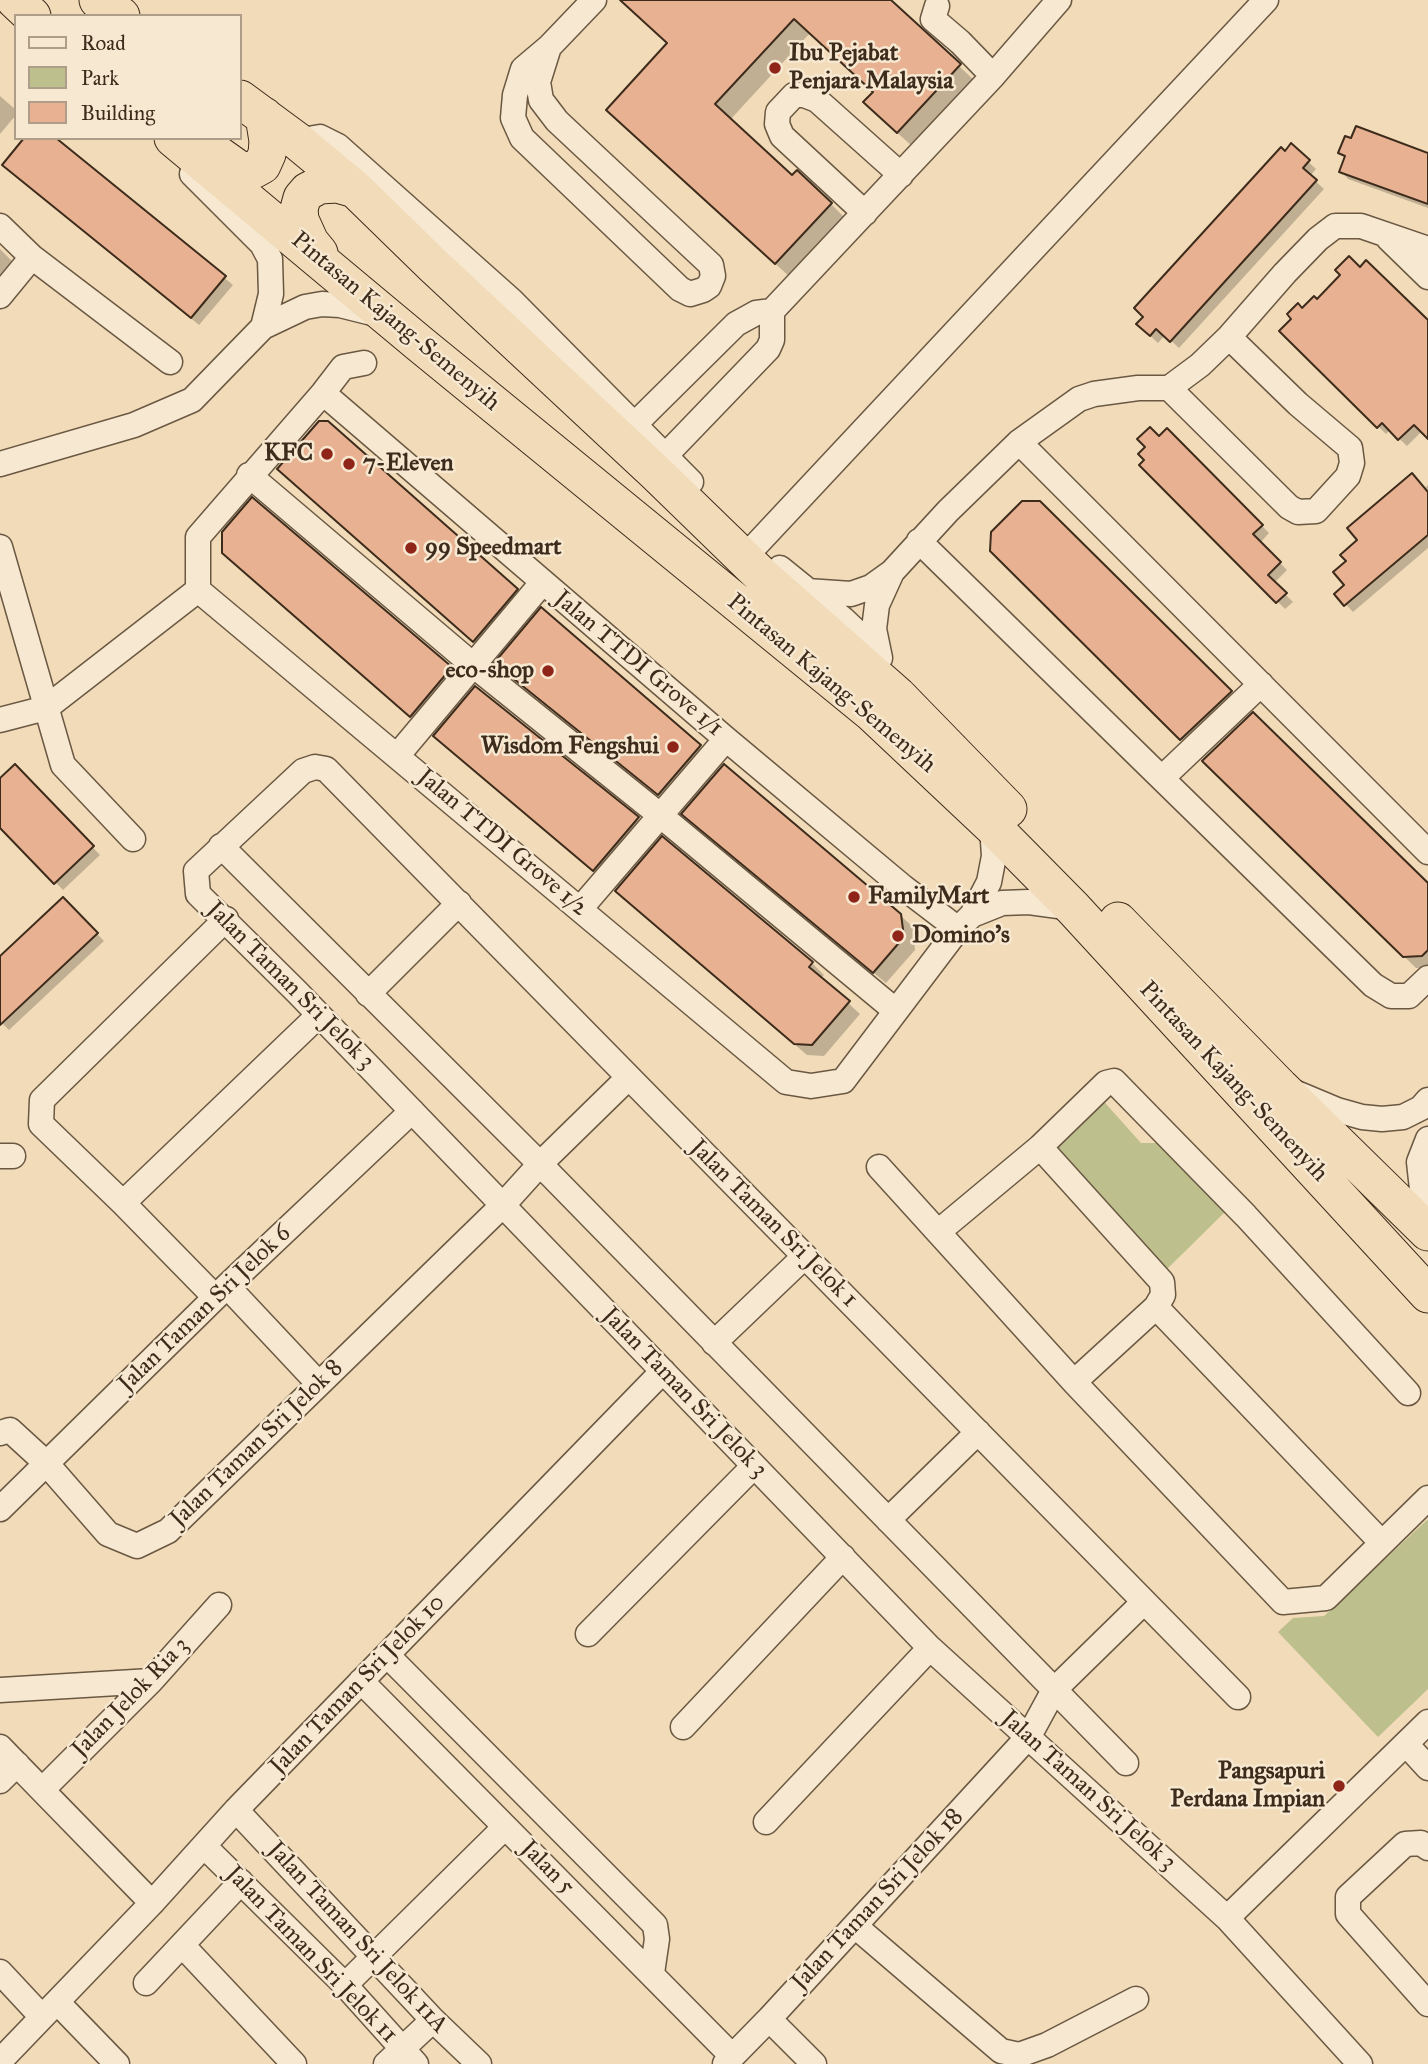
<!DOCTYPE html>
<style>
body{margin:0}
#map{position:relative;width:1428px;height:2064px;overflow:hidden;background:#f2dbb8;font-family:"IM FELL Great Primer",serif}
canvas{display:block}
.legend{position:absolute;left:14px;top:14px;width:228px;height:126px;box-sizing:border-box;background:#f7e8d1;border:2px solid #ad9d89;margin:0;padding:9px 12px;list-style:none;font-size:21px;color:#3d2c1c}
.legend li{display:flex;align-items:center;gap:14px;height:35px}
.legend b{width:35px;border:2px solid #ad9d89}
</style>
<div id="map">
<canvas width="1428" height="2064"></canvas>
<ul class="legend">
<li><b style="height:9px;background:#f7e8d1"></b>Road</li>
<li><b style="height:19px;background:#bdbf8d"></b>Park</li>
<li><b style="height:19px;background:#e8b292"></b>Building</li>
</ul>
</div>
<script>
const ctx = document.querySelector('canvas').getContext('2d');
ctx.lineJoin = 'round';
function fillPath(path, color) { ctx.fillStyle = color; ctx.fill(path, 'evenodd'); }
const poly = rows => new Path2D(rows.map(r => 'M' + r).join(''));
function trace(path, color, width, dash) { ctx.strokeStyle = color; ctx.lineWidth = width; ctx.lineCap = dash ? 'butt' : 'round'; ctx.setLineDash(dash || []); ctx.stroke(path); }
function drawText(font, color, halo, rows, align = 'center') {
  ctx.font = font + ' "IM FELL Great Primer",serif'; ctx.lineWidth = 5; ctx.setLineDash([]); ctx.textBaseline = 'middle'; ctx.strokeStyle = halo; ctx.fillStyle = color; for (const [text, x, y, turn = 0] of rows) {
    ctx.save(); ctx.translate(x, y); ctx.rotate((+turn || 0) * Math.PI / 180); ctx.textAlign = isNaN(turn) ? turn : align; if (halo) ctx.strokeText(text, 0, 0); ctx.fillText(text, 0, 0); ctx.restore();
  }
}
fillPath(poly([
 [1098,1095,1141,1143,1159,1143,1226,1211,1165,1271,1047,1148],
 [1428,1519,1428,1689,1378,1737,1278,1632,1293,1618,1324,1616]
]), '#bdbf8d');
fillPath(poly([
 [623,0,888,0,975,81,913,147,881,118,875,92,810,33,730,120,793,178,831,204,846,219,792,279,624,125,669,44],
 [0,96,16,110,16,115,0,134],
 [54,138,233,285,199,325,12,172],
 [1291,146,1316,169,1310,176,1324,189,1179,348,1165,335,1158,343,1145,331],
 [1340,153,1428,155,1428,208,1348,179,1341,171,1346,158],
 [0,249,14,263,0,279],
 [1317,301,1428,323,1428,436,1422,431,1407,446,1390,430,1386,434,1281,331,1302,310],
 [1167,431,1269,533,1260,543,1287,570,1274,583,1293,602,1285,609,1142,465,1159,438],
 [291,480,517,590,528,602,486,652],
 [1428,485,1428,548,1353,612,1336,594],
 [253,500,463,680,423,727,236,565],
 [1039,503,1242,704,1193,751,991,550],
 [542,609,712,758,671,805,497,663],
 [475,688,649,830,605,882,447,748],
 [1204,761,1428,886,1428,968,1416,968],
 [15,767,100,855,63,890,0,825,0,781],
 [695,825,900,915,913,927,915,950,886,983],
 [662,839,812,963,824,975,821,978,860,1014,824,1056,807,1055,629,902],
 [63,899,104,941,9,1030,0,1021,0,959]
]), '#0003');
const building = poly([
 [620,0,891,0,961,64,897,133,863,102,873,92,794,19,715,104,792,175,797,170,832,203,775,264,606,110,667,43,620,0],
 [1356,126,1428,153,1428,204,1339,172,1345,156,1338,153,1345,136,1351,138,1356,126],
 [24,138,56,138,226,276,191,318,2,165,24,138],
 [1291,143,1310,160,1303,168,1317,180,1170,342,1156,329,1150,336,1136,324,1143,317,1134,308,1281,147,1285,151,1291,143],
 [1349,256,1360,267,1366,260,1428,320,1428,439,1414,425,1398,440,1382,423,1377,428,1279,331,1291,319,1287,314,1298,303,1302,308,1314,296,1317,299,1340,275,1335,270,1349,256],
 [319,421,328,421,518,589,473,642,277,469,319,421],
 [1150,427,1159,436,1167,428,1263,525,1253,534,1281,562,1268,575,1287,593,1276,603,1139,465,1144,460,1138,454,1145,447,1137,439,1150,427],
 [1412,473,1428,492,1428,535,1344,606,1334,594,1344,585,1333,572,1346,561,1340,555,1357,540,1347,528,1412,473],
 [252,497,452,667,410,717,222,553,222,532,252,497],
 [1022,501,1040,501,1232,691,1180,740,990,551,991,532,1022,501],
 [541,607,701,745,658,795,494,663,541,607],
 [475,686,639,817,593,871,433,736,475,686],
 [1253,712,1428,883,1428,950,1422,956,1403,957,1202,761,1253,712],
 [15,764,94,846,54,884,0,828,0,778,15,764],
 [724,764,901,914,904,937,873,973,681,814,724,764],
 [662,836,813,962,809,967,850,1001,812,1045,794,1044,615,891,662,836],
 [63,897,98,933,0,1025,0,956,63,897]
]);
fillPath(building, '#e8b292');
trace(building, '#3d2c1c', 2);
const minor = poly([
 [937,6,933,19,960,42,993,76],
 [549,47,538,82,541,100,557,121,711,265,713,276,709,286,703,290,690,294,680,289,522,138,513,118,515,95,523,69,549,47,594,0],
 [297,141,320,137,338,146,511,300,691,482],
 [192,174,262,244,270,259,271,294,263,327],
 [865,213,782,136,777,124,778,112,794,95,804,95,817,100,901,175],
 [0,226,32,257,170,362],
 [1389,239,1428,277],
 [0,296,32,257],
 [364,363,343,367,323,393,198,537,198,590,786,1082,811,1086,843,1081,958,929,972,915,989,882,994,856,992,826],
 [1169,388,1289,507,1298,512,1316,511,1348,476,1352,463,1350,448,1298,404,1229,337],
 [1169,388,1200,365,1229,337,1285,273,1318,239,1335,226,1361,226,1428,249],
 [323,393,726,739,903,887,958,929],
 [634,425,736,324,756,313,772,311,993,76,1059,0],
 [1019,442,1428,852],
 [665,456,768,349,772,340,772,311],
 [0,464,134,425,192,400,263,327,305,307,322,304,340,305,380,315],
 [249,475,473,665,661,816,896,1011],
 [919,541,1373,985,1391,996,1409,996,1428,978],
 [756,545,1266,0],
 [0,547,63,765,133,839],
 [780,568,843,619,877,651],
 [807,591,851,594,871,587,892,572,948,511,1019,442,1079,399,1094,394,1138,388,1169,388],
 [880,658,874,629,877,605,892,572],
 [0,720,46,708,198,590],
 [397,756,542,583],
 [1162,778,1261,684],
 [221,846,540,1164,1126,1763],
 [580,909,726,739],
 [972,915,1002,903,1029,902,1073,908],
 [368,994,459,903],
 [1294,1092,1337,1110,1362,1117,1382,1119,1403,1117,1421,1108,1428,1100],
 [1428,1139,1419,1162,1422,1189,1428,1206],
 [1040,1147,1162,1282,1163,1295,1156,1307,1382,1543],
 [0,1156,13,1156],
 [879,1167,1074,1382,1283,1602,1326,1598,1428,1498],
 [123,1203,319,1015],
 [938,1232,1040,1147,1106,1083,1114,1081,1246,1216,1408,1393],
 [227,1286,319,1384],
 [215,1297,123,1203,41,1124,42,1100,226,919],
 [714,1343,805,1256],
 [1074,1382,1156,1307],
 [0,1433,10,1430,46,1463,108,1534,137,1546,168,1531,503,1205,540,1164,628,1078],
 [0,1509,227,1286,412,1111],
 [888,1520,978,1432],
 [588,1634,754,1466],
 [387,1655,655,1925,657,1939,652,1973],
 [361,1681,732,2056],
 [0,1690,151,1681],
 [1238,1697,326,769,315,767,303,771,196,871,198,894,297,992,930,1648,1227,1918,1360,2064],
 [683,1727,843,1557],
 [1406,1744,1428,1768],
 [0,1747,152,1903],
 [0,1781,17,1764],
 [42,1790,151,1681,219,1605],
 [236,1810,433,2020,479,2064],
 [766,1822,930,1648],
 [205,1847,345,1985,416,2064],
 [1428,1848,1421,1843,1405,1844,1348,1897,1348,1914,1428,2004],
 [1227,1918,1428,1722],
 [855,1926,1001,2051,1019,2055,1047,2045,1136,1999],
 [182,1945,294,2064],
 [0,1972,42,2017],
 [146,1983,241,1882],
 [345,1985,505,1827],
 [57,2002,117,2064],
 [769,2019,814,2064],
 [0,2061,152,1903,236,1810,663,1371],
 [386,2064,433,2020],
 [725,2064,769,2019,1029,1736,1054,1690,1144,1602]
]);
const highway = poly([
 [15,0,32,16],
 [98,0,121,16],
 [240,99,297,141,355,189,434,266,656,473,761,575,897,695,1008,809],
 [173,138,420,344,873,714,992,826,1073,908,1428,1294],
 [210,149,241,171,253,170,262,165,267,154,268,141,264,116],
 [319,253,310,242,300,220,299,209,302,198,308,191,320,185,337,184,355,189],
 [1118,921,1280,1087,1428,1232]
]);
trace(minor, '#6a5843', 27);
trace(highway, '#3d2c1c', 39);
trace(minor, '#f7e8d1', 24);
trace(highway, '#f2dbb8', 37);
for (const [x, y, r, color] of [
 [775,68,7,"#8f2418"],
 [327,454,7,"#8f2418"],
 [349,464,7,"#8f2418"],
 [411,548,7,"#8f2418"],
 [548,671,7,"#8f2418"],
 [673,747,7,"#8f2418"],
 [854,897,7,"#8f2418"],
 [898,936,7,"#8f2418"],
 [1339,1786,7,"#8f2418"]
]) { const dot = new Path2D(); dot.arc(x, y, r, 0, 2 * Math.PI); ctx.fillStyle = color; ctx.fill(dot); trace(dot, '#f7e8d1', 2.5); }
drawText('bold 24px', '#3d2c1c', '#f7e8d1', [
 ["Ibu Pejabat",789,54],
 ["Penjara Malaysia",789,82],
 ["KFC",313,454,"right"],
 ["7-Eleven",363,464],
 ["99 Speedmart",425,548],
 ["eco-shop",534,671,"right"],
 ["Wisdom Fengshui",659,747,"right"],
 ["FamilyMart",868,897],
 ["Domino's",912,936],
 ["Pangsapuri",1325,1772,"right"],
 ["Perdana Impian",1325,1800,"right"]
], 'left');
drawText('24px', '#3d2c1c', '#f7e8d1', [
 ["Pintasan Kajang-Semenyih",395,322,40],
 ["Jalan TTDI Grove 1/1",638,664,40],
 ["Pintasan Kajang-Semenyih",831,684,40],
 ["Jalan TTDI Grove 1/2",502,843,40],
 ["Jalan Taman Sri Jelok 3",290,986,45],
 ["Pintasan Kajang-Semenyih",1233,1082,47],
 ["Jalan Taman Sri Jelok 1",773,1224,45],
 ["Jalan Taman Sri Jelok 6",205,1309,-44],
 ["Jalan Taman Sri Jelok 3",684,1393,46],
 ["Jalan Taman Sri Jelok 8",257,1444,-44],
 ["Jalan Taman Sri Jelok 10",358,1685,-46],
 ["Jalan Jelok Ria 3",131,1698,-46],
 ["Jalan Taman Sri Jelok 3",1088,1791,42],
 ["Jalan 5",547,1868,45],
 ["Jalan Taman Sri Jelok 18",878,1900,-47],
 ["Jalan Taman Sri Jelok 11A",357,1938,47],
 ["Jalan Taman Sri Jelok 11",311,1955,46]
]);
</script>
